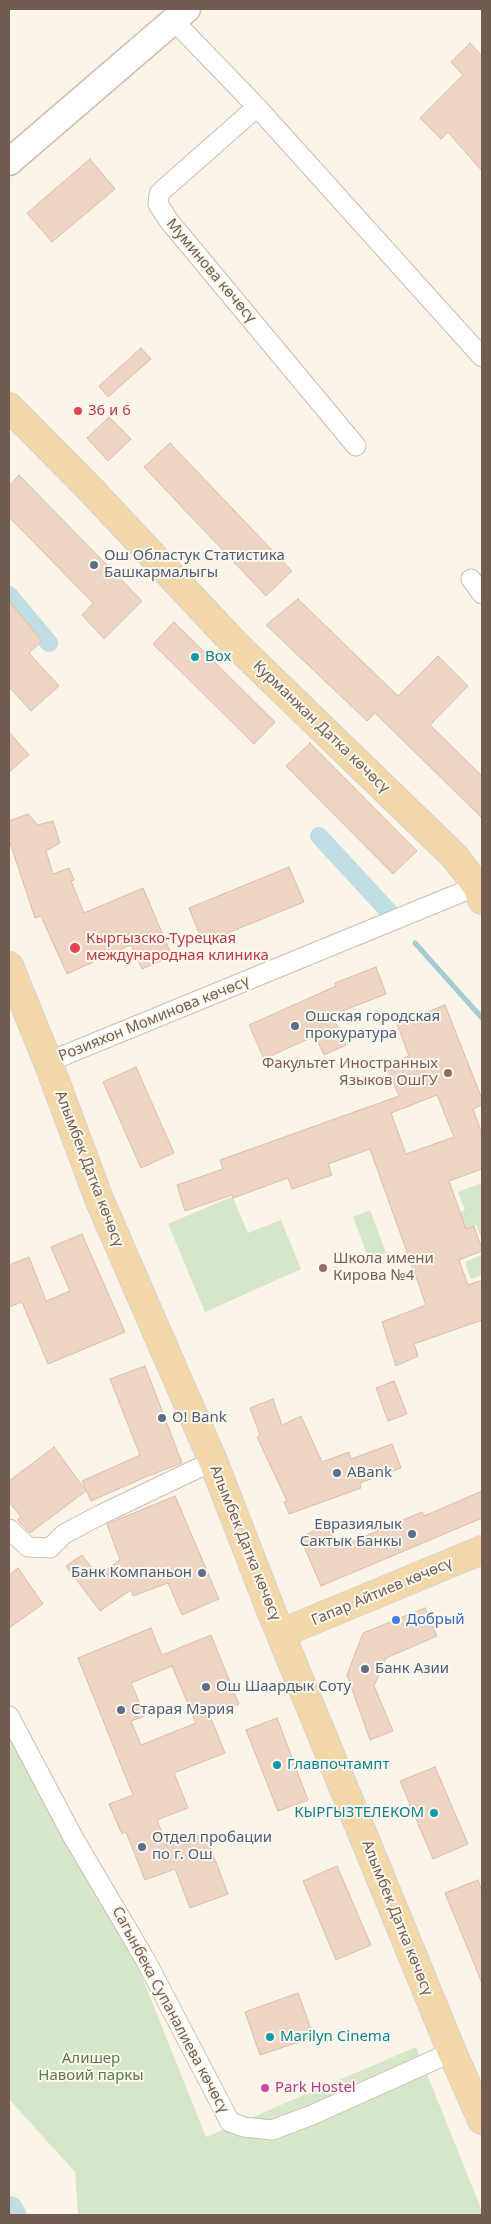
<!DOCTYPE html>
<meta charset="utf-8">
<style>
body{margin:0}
#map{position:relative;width:491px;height:2224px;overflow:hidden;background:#faf4e9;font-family:"Noto Sans",sans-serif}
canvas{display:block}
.frame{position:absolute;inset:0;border:10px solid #725c4f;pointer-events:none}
</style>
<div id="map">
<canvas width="491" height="2224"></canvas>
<div class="frame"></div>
</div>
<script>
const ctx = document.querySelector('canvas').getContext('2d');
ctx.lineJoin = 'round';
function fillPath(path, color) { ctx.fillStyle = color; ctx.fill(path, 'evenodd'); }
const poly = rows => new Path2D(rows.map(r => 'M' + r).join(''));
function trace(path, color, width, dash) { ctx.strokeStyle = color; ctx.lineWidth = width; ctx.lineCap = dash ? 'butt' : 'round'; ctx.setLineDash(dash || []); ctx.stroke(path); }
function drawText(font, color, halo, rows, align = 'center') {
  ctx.font = font + ' "Noto Sans",sans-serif'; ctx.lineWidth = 4; ctx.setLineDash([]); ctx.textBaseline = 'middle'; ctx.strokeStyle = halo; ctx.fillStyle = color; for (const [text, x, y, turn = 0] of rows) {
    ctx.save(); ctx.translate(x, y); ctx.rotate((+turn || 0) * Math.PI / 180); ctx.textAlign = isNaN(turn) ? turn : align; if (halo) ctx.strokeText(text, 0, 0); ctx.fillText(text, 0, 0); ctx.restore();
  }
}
fillPath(poly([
 [482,1183,482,1241,476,1225,455,1233,448,1217,465,1210,458,1192],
 [231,1197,233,1198,248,1233,281,1220,301,1269,205,1312,168,1224],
 [370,1210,386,1253,369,1259,353,1217],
 [482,1255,482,1275,471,1279,465,1262],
 [9,1718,126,1937,206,2137,416,2047,482,2211,482,2215,78,2215,75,2172,9,2099]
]), '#d5e7c8');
trace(poly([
 [415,943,482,1018]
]), '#a6ccd3', 5);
trace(poly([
 [9,595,49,643],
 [319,836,392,915]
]), '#bfdde2', 18);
trace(poly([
 [9,2211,11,2215]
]), '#bfdde2', 30);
const building = poly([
 [470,43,482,56,482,171,448,132,441,139,420,118,463,75,451,62,470,43],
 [90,159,115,189,52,242,27,213,90,159],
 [141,348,151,359,108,397,99,386,141,348],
 [109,417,131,439,108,461,87,438,109,417],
 [170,443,292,571,266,596,144,467,170,443],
 [19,475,142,601,104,639,82,615,93,603,9,517,9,486,19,475],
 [298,599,398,696,438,656,468,686,430,725,482,776,482,818,375,713,367,721,266,625,298,599],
 [9,601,42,641,29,653,59,686,31,711,9,687,9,601],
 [174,622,275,722,254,744,153,644,174,622],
 [9,732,29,755,9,772,9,732],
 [310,743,417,851,393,874,286,766,310,743],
 [28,814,38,825,53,821,60,843,46,851,53,874,69,868,74,880,71,881,84,913,143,888,172,956,142,969,131,945,67,974,41,916,35,918,9,840,9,821,28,814],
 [289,867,304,902,203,943,189,908,289,867],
 [376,967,386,994,332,1015,346,1045,324,1055,315,1036,264,1059,249,1025,336,986,335,983,376,967],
 [445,1005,482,1099,482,1105,473,1109,482,1134,482,1169,449,1181,466,1229,474,1226,482,1249,482,1251,459,1260,468,1285,482,1280,482,1320,414,1344,418,1356,396,1366,382,1322,426,1305,370,1149,328,1164,332,1175,292,1189,288,1178,233,1198,232,1195,185,1211,177,1185,223,1169,220,1160,399,1096,386,1066,409,1056,397,1024,445,1005],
 [437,1095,454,1137,406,1154,391,1113,437,1095],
 [136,1067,174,1153,141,1168,103,1082,136,1067],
 [82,1234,125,1332,48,1364,22,1302,9,1307,9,1265,29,1257,46,1301,70,1291,51,1247,82,1234],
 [145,1366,182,1463,148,1476,91,1501,82,1481,140,1455,110,1379,145,1366],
 [394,1381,407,1414,388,1421,376,1388,394,1381],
 [273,1399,282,1425,301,1416,322,1462,349,1452,351,1459,392,1444,401,1468,360,1483,361,1488,289,1514,284,1502,287,1501,257,1437,260,1435,250,1408,273,1399],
 [54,1447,86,1491,30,1533,17,1520,21,1517,9,1502,9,1481,54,1447],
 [482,1491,482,1518,321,1586,300,1537,327,1525,337,1548,422,1512,424,1516,482,1491],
 [175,1496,219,1599,182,1615,168,1583,133,1596,131,1590,100,1611,66,1566,82,1555,98,1576,120,1560,107,1524,175,1496],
 [18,1568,43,1604,9,1628,9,1575,18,1568],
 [425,1608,437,1636,386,1658,374,1686,393,1731,370,1740,347,1675,363,1633,425,1608],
 [151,1628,162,1655,211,1635,239,1704,210,1716,225,1753,174,1773,188,1808,157,1820,167,1846,205,1833,228,1894,190,1908,175,1869,145,1880,126,1832,122,1834,109,1804,133,1795,78,1658,151,1628],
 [172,1666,196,1723,141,1745,131,1721,145,1716,131,1683,172,1666],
 [277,1718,308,1800,278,1811,246,1730,277,1718],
 [435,1767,468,1844,433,1859,400,1781,435,1767],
 [337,1866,371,1945,336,1960,303,1881,337,1866],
 [478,1880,482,1891,482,1983,445,1893,478,1880],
 [298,1993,314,2037,260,2055,245,2012,298,1993]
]);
fillPath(building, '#edd4c3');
trace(building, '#debba5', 1);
const street = poly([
 [173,20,257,107,482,357],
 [257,107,165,188,159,194,158,204,169,221,356,446],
 [471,579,482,594],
 [48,1062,482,884],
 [9,1529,28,1547,50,1548,64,1534,100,1515,213,1461],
 [9,1716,73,1837,146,1961,230,2122,244,2127,272,2130,312,2115,452,2052]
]);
const secondary = poly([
 [9,162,187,9]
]);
const primary = poly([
 [9,407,92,491,235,644,455,857,477,886,482,900],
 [9,966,48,1062,99,1199,213,1461,272,1613,452,2052,482,2120],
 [282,1633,482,1550]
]);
trace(street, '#ccbcb0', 21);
trace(secondary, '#d0beb0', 29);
trace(primary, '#d8d1ce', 30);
trace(street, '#fff', 19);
trace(secondary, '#fff', 26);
trace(primary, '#f2d7a8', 28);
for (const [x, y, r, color] of [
 [78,411,5,"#e0444e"],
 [94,565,5,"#5c6f8a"],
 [195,657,5,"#0f9aa8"],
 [75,948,6,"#e0444e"],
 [295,1026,5,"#5c6f8a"],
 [448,1073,5,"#8d6e63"],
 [323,1268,5,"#8d6e63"],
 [162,1418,5,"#5c6f8a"],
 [337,1473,5,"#5c6f8a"],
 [412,1534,5,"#5c6f8a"],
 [202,1573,5,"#5c6f8a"],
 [396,1620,5,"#3f7fe0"],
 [365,1669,5,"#5c6f8a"],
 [206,1687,5,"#5c6f8a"],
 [121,1710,5,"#5c6f8a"],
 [277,1765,5,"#0f9aa8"],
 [434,1813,5,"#0f9aa8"],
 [142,1847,5,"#5c6f8a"],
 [270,2037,5,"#0f9aa8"],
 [265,2088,5,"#d1479c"]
]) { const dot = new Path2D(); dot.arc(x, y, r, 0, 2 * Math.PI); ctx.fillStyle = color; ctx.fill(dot); trace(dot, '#fdf8ef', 2); }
drawText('15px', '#725c4f', '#fdf8ef', [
 ["Муминова көчөсү",211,271,50],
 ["Курманжан Датка көчөсү",321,727,44],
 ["Розияхон Моминова көчөсү",154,1019,-22],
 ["Алымбек Датка көчөсү",89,1169,69],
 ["Алымбек Датка көчөсү",245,1543,68],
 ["Гапар Айтиев көчөсү",382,1592,-23],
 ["Алымбек Датка көчөсү",397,1918,68],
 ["Сагынбека Супаналиева көчөсү",170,2010,62]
]);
drawText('15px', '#be3a42', '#fdf8ef', [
 ["36 и 6",88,411],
 ["Кыргызско-Турецкая",86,939],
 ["международная клиника",86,956]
], 'left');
drawText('15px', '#4e5e75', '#fdf8ef', [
 ["Ош Областук Статистика",104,556],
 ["Башкармалыгы",104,573],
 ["Ошская городская",305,1017],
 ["прокуратура",305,1034],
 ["О! Bank",172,1418],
 ["ABank",347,1473],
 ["Евразиялык",402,1525,"right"],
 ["Сактык Банкы",402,1542,"right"],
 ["Банк Компаньон",192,1573,"right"],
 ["Банк Азии",375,1669],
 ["Ош Шаардык Соту",216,1687],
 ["Старая Мэрия",131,1710],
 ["Отдел пробации",152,1838],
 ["по г. Ош",152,1855]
], 'left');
drawText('15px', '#0d838f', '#fdf8ef', [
 ["Box",205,657],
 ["Главпочтампт",287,1765],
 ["КЫРГЫЗТЕЛЕКОМ",424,1813,"right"],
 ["Marilyn Cinema",280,2037]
], 'left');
drawText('15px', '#785e54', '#fdf8ef', [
 ["Факультет Иностранных",438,1064],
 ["Языков ОшГУ",438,1081],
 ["Школа имени",333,1259,"left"],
 ["Кирова №4",333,1276,"left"]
], 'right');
drawText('15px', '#366cbe', '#fdf8ef', [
 ["Добрый",406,1620]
], 'left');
drawText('15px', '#597c4b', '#fdf8ef', [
 ["Алишер",91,2059],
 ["Навоий паркы",91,2076]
]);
drawText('15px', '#b23c85', '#fdf8ef', [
 ["Park Hostel",275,2088]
], 'left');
</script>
